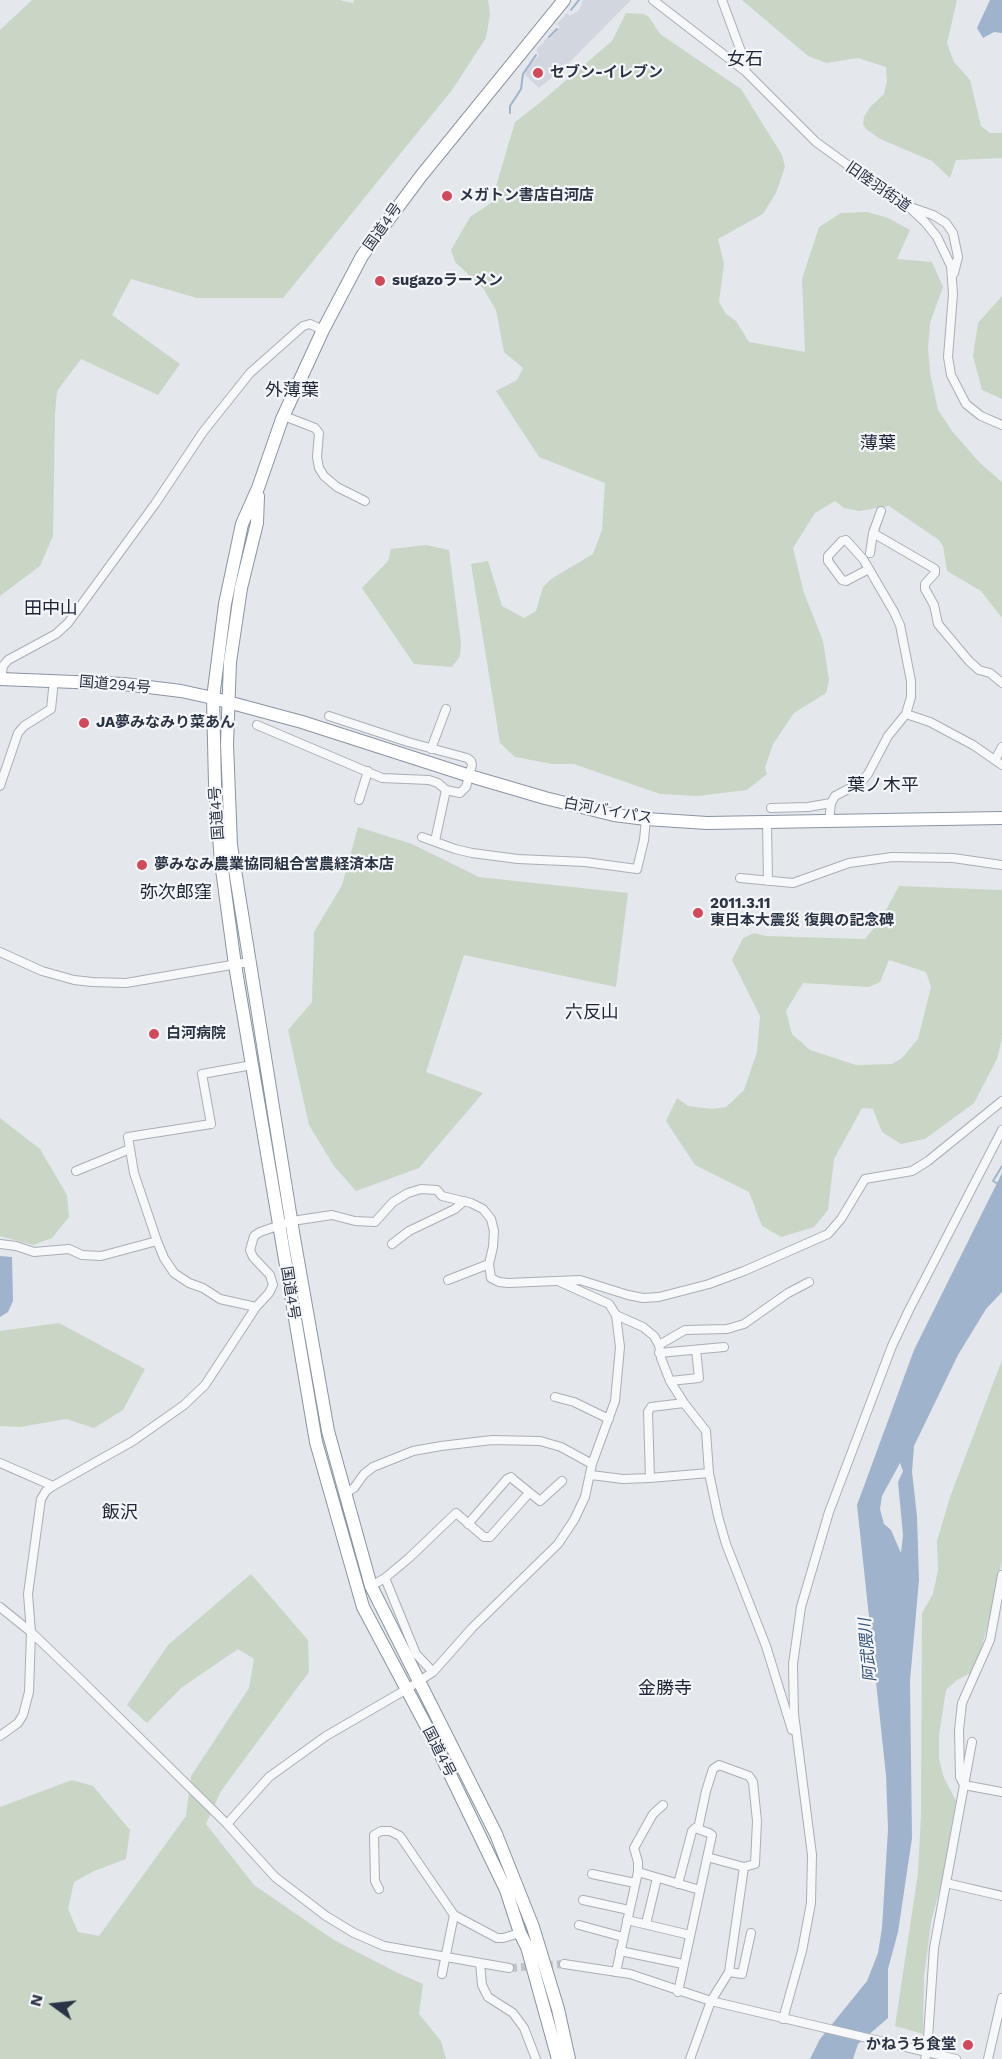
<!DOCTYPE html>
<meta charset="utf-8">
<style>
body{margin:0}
#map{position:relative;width:1002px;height:2059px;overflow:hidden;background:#e4e7ec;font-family:"Work Sans",sans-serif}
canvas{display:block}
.north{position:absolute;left:24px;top:1975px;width:60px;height:60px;-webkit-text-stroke:4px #f4f6f9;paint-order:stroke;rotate:285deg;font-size:16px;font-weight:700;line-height:24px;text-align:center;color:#2b3445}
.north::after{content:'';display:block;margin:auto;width:21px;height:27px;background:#2b3445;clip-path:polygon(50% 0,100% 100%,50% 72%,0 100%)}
</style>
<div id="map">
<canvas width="1002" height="2059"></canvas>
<div class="north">N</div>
</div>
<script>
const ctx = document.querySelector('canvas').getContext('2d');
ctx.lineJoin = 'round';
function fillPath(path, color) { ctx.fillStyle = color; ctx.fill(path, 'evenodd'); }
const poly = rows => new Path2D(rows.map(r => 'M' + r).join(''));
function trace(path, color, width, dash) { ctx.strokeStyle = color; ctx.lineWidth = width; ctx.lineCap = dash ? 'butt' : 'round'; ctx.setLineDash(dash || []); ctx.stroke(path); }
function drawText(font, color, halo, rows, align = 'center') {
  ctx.font = font + ' "Work Sans","Noto Sans JP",sans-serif'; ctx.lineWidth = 4.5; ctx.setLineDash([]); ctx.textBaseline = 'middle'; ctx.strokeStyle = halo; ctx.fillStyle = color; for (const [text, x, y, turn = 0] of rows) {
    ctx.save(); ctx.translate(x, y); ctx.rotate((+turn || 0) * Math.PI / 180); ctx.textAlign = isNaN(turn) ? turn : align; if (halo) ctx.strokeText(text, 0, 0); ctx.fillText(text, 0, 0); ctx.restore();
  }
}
fillPath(poly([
 [583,0,631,0,564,68,539,88,525,75,526,69,539,55,536,50,548,37,550,39,560,27,557,24,567,13,570,16,579,10]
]), '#d2d6de');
fillPath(poly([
 [32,0,339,0,353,3,354,0,488,0,490,14,486,38,452,90,283,298,197,298,131,279,112,315,180,364,158,395,81,359,57,391,55,414,53,536,40,566,0,596,0,30],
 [742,0,957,0,947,43,954,62,970,80,981,126,990,133,1002,133,1002,158,956,160,950,178,932,161,880,139,866,129,863,124,864,117,870,107,884,94,887,81,886,67,858,58,826,63,808,56],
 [626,13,644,14,649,17,660,34,741,89,782,155,785,167,776,193,763,214,718,239,724,264,719,302,726,314,736,321,749,342,805,352,802,279,819,227,841,213,867,212,888,218,910,230,897,259,932,262,943,287,930,323,928,348,930,373,938,410,952,431,979,462,1002,482,1002,618,981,591,947,571,943,546,939,540,889,506,859,511,844,508,835,501,815,513,793,548,804,593,823,641,829,680,826,693,794,713,773,744,765,768,767,774,747,790,698,796,660,794,574,764,552,764,515,757,500,743,471,564,488,561,502,606,524,618,536,611,543,587,551,579,593,554,602,530,605,483,539,457,496,391,517,380,523,368,504,352,496,310,483,288,455,262,451,250,470,217,491,203,515,122,542,101,612,41],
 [1002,296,1002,399,982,390,973,356,978,323],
 [426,545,449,550,461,643,460,656,452,667,414,664,362,588,388,561,391,549],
 [358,827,412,844,479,877,628,893,616,987,464,955,426,1072,483,1093,419,1168,356,1191,334,1166,309,1125,288,1030,312,1002,314,932,342,885],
 [899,886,1002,890,1002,1038,997,1059,974,1103,925,1139,901,1144,882,1132,873,1109,862,1108,834,1159,828,1210,814,1227,781,1237,762,1226,749,1192,695,1165,666,1121,677,1098,688,1106,712,1109,726,1107,744,1090,757,1052,760,1016,732,960,743,938,754,933,766,936,865,939,881,919],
 [889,960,926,972,931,987,918,1039,902,1058,892,1064,856,1065,810,1050,792,1034,786,1011,803,983,869,987,880,982],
 [0,1118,40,1149,67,1195,69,1217,52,1238,33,1245,0,1236],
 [59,1323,145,1369,123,1410,94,1428,66,1419,20,1427,0,1426,0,1331],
 [1002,1360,1002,1560,994,1602,975,1671,957,1680,946,1690,939,1735,939,1759,944,1778,956,1801,942,1881,931,1922,924,1976,923,2034,895,2026,918,1873,921,1815,922,1613,933,1594,938,1570,937,1541,950,1497],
 [251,1574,308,1640,309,1672,221,1791,206,1824,254,1885,334,1940,398,1973,423,1984,419,2014,441,2041,446,2059,0,2059,0,1807,72,1780,93,1786,130,1830,126,1859,94,1871,74,1882,68,1909,78,1932,99,1936,186,1816,191,1776,249,1688,254,1659,238,1649,181,1688,147,1723,127,1705,168,1645]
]), '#c9d6c5');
fillPath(poly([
 [990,0,1002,0,1002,33,994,32,983,38,977,28],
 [1002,1173,1002,1292,986,1309,958,1355,914,1446,912,1472,917,1516,919,1580,910,1681,912,1838,898,1932,888,1969,888,2018,858,2044,853,2059,810,2059,820,2039,867,1981,878,1953,882,1928,888,1829,886,1775,857,1505,914,1350],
 [900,1463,903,1471,898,1482,903,1535,901,1553,891,1530,884,1524,880,1509,882,1496],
 [0,1256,12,1257,13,1301,8,1312,0,1317]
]), '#9fb4cc');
trace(poly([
 [571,10,579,0],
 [549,37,557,29],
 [510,113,510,106,521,89,523,74,536,55],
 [1002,1166,993,1181,1002,1186]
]), '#9fb4cc', 2);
trace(poly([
 [509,1968,564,1964]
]), '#bfc3cb', 8, [8, 4]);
const minor = poly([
 [653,0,745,71,816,142,878,187,909,207,925,222,937,237,951,266,953,294,948,357,951,375,966,404,981,416,1002,425],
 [722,0,746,65,745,71],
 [913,208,933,215,946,223,953,233,958,257,954,273],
 [284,416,315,428,319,433,317,457,319,468,324,476,337,487,365,501],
 [873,533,935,569,935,573,925,584,925,589,934,605,938,624,969,661,979,670,990,673,1002,683],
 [870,553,873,533,881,511],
 [869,569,846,581,842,580,828,561,828,556,842,541,846,540,863,559,869,569,894,612,900,625,911,681,911,697,906,714],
 [1,679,3,666,8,660,56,634,68,623,155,504,203,432,250,373,303,326,310,324,323,330],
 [257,725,382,778,429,780,438,783,446,790,460,793,466,787,472,765,471,761,467,758,408,742,329,716],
 [431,749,446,709],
 [995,760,1002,747],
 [0,786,18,733,24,726,51,709,54,680],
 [359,800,368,771],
 [771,808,808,807,831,803],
 [767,822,768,881],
 [829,822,831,803,835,796,860,783,868,774,888,736,906,714,930,722,973,745,1002,765],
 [422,837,455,849,472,853,518,859,585,862,637,869,644,840,646,819],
 [435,841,446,790],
 [740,878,793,883,849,863,892,857,953,858,1002,865],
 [0,952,42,971,74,980,92,982,126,983,249,962],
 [76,1171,130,1149],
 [157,1241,134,1173,128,1137,211,1124,202,1074,252,1065],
 [0,1244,16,1246,34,1252,69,1249,82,1255,101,1256,157,1241,164,1258,174,1273,189,1283,203,1288,220,1299,256,1307],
 [392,1244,409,1231,455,1209,464,1201],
 [448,1280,489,1264],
 [616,1315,643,1327,654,1336,659,1345,661,1358,670,1381,684,1403,706,1431,709,1473,718,1516,726,1544,766,1646,792,1730],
 [659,1345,685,1330,727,1329,744,1324,788,1293,809,1282],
 [659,1353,724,1347],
 [670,1381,699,1378,696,1350],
 [555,1397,574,1402,609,1419],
 [0,1463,53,1486],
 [591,1475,623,1479,650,1478,709,1473],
 [650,1478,648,1412,651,1407,684,1403],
 [345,1493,354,1488,364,1474,373,1467,413,1451,441,1446,492,1440,540,1441,561,1447,592,1464],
 [468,1524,507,1479,511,1477,514,1480,540,1501,562,1481],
 [1002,1575,990,1640,962,1703,959,1730,960,1777,964,1785,1002,1792],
 [385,1578,416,1654,433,1672],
 [371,1586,385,1578,409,1558,456,1513,484,1537,490,1537,529,1493],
 [0,1607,31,1632,80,1679,227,1824,275,1877,326,1916,354,1933,384,1946,509,1968],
 [0,1736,18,1723,23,1715,29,1692,31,1632,28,1594,41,1499,46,1491,53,1486,133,1441,184,1405,205,1385,256,1307,269,1293,273,1285,270,1275,253,1257,250,1250,254,1236,260,1232,292,1221,332,1215,355,1221,375,1222,393,1202,408,1193,421,1189,437,1190,442,1196,471,1203,483,1209,491,1219,494,1231,493,1247,489,1264,491,1278,499,1282,508,1283,580,1280,628,1295,643,1298,659,1297,709,1284,744,1271,828,1234,841,1219,865,1179,912,1171,928,1161,1002,1101],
 [227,1824,269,1777,326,1736,407,1689,433,1672,472,1628,558,1544,574,1520,585,1497,592,1464,615,1401,620,1347,616,1315,609,1304,558,1281],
 [698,1829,706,1791,713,1769,719,1765,749,1776,753,1782,757,1821,755,1864,744,1867,707,1857],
 [638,1872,700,1890],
 [592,1874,635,1883],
 [946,1883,1002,1896],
 [379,1889,375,1881,374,1835,381,1831,390,1831,400,1836,454,1915,497,1938,503,1938,520,1933],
 [583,1900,629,1910],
 [627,1920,690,1935],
 [646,1924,657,1878],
 [579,1925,623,1937],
 [620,1951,683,1964],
 [480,1963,482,1985,488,1997,513,2013,524,2028,536,2059],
 [564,1964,630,1974,711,2001,956,2059],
 [616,1972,638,1872,638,1862,634,1848,653,1814,663,1805],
 [729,1972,744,1867],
 [442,1974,454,1915],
 [678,1992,712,1835,709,1833,695,1828,692,1831,678,1884],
 [783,2019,802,1951,811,1903,812,1855,794,1714,793,1664,801,1607,829,1512,892,1346,909,1310,1002,1130],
 [690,2059,711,2001,729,1972,742,1974,751,1933],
 [925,2059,927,2053,934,1948,972,1742],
 [988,2059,1002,1998]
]);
const highway = poly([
 [258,496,257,523,241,588,230,662,227,744,231,845,294,1238,328,1431,371,1586,496,1834,533,1927,558,2009,569,2059],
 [0,679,124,684,181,691,213,698,302,722,470,776,545,798,614,815,646,819,707,823,1002,818],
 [558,2059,527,1947,520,1933,506,1890,431,1735,363,1607,316,1442,235,965,221,862,215,784,213,698,225,604,242,524,258,488,282,419,323,330,362,256,377,235,421,176,564,0]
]);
trace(minor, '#a9aeb7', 10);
trace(highway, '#8b94a3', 14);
trace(minor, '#f7f8fa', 8);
trace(highway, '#fff', 12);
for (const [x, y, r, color] of [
 [538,73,6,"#d1495b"],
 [447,196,6,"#d1495b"],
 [380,281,6,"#d1495b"],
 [84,723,6,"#d1495b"],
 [142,865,6,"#d1495b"],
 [698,913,6,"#d1495b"],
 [154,1034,6,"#d1495b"],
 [968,2045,6,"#d1495b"]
]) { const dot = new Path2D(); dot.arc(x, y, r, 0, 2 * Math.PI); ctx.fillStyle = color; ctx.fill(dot); trace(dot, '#f4f6f9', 2); }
drawText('bold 15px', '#2b3445', '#f4f6f9', [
 ["セブン-イレブン",550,73],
 ["メガトン書店白河店",459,196],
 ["sugazoラーメン",392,281],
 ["JA夢みなみり菜あん",96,723],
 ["夢みなみ農業協同組合営農経済本店",154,865],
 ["2011.3.11",710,904],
 ["東日本大震災 復興の記念碑",710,921],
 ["白河病院",166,1034],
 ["かねうち食堂",956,2045,"right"]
], 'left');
drawText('15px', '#2b3445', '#f4f6f9', [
 ["旧陸羽街道",878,187,35],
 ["国道4号",383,227,-55],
 ["国道294号",115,685,5],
 ["白河バイパス",608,811,10],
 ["国道4号",217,813,-94],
 ["国道4号",290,1293,81],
 ["国道4号",439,1752,63]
]);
drawText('italic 16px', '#34527a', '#f4f6f9', [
 ["阿武隈川",868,1650,-95]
]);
drawText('18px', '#1d2536', '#f4f6f9', [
 ["女石",745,60],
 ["外薄葉",292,391],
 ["薄葉",878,444],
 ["田中山",51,609],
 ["葉ノ木平",883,786],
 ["弥次郎窪",176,893],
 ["六反山",592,1013],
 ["飯沢",120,1513],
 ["金勝寺",665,1689]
]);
</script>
